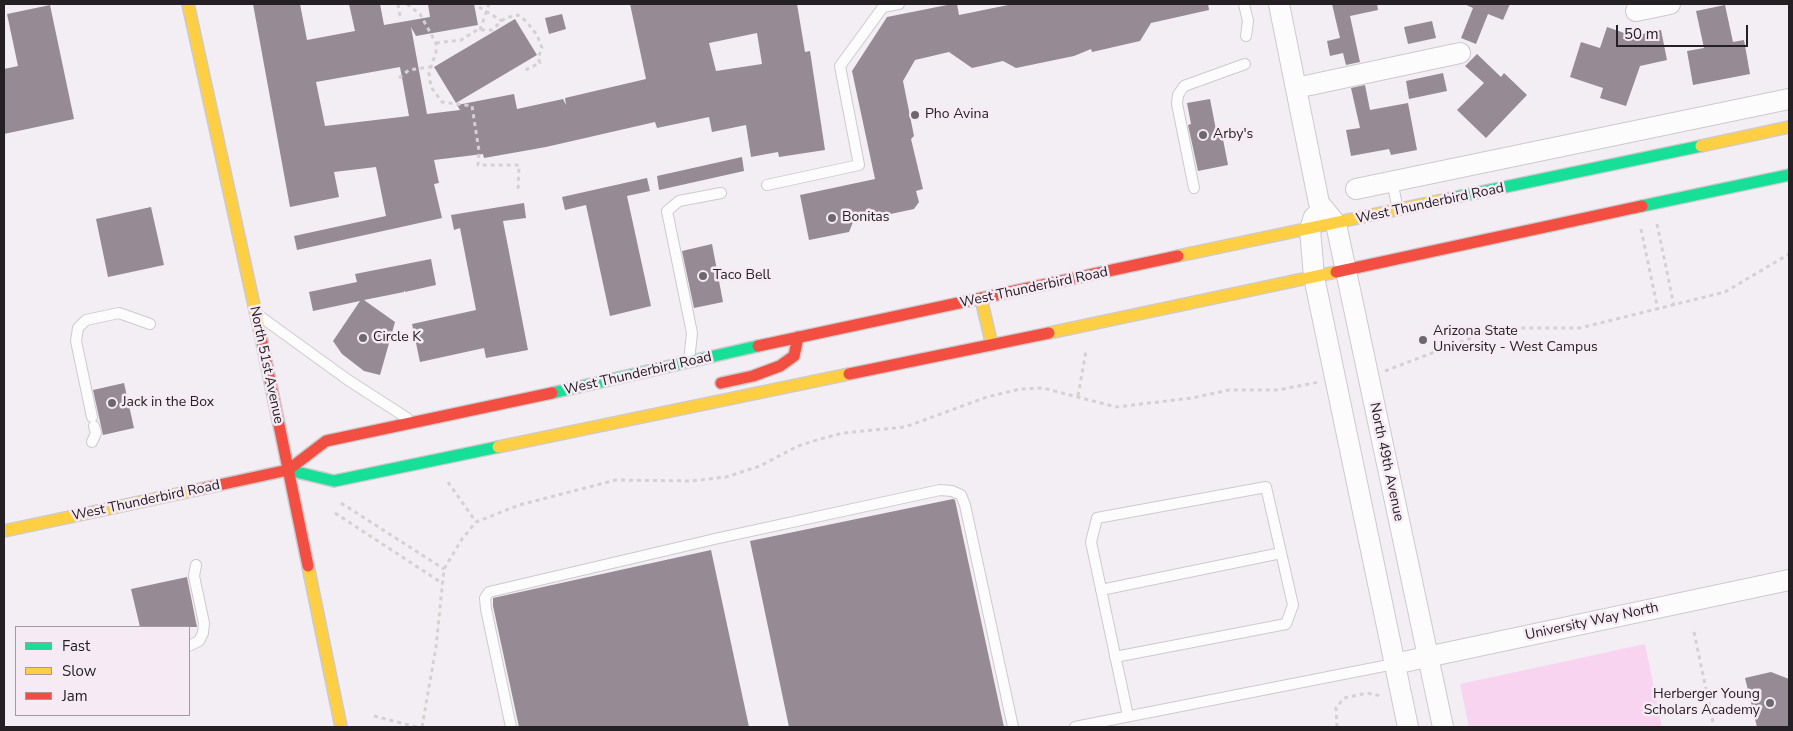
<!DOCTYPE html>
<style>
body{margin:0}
#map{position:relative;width:1793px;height:731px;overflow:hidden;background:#f3eef3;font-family:"Nunito Sans",sans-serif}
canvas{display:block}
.frame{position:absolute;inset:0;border:5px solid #242023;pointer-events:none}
.legend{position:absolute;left:15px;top:626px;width:175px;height:90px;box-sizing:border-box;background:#f6ebf4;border:1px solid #a29aa0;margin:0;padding:6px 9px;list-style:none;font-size:15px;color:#242023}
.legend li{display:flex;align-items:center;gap:10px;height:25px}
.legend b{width:25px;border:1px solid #a29aa0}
.scale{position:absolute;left:1616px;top:25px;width:132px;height:22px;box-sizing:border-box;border:2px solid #242023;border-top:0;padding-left:6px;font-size:15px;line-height:18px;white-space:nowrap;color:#242023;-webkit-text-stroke:4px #f6ebf4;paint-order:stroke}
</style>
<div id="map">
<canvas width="1793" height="731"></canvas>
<div class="frame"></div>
<ul class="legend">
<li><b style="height:6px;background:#16e098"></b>Fast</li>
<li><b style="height:6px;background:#ffcf43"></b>Slow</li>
<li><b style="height:6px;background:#f24e42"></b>Jam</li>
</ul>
<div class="scale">50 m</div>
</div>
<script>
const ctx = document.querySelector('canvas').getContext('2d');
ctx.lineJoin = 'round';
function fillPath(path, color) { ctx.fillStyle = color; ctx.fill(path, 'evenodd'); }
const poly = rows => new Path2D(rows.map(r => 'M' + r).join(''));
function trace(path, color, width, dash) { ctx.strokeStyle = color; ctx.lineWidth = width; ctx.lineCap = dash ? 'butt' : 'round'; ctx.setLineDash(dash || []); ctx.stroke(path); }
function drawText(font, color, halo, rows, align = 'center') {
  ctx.font = font + ' "Nunito Sans",sans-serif'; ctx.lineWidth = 5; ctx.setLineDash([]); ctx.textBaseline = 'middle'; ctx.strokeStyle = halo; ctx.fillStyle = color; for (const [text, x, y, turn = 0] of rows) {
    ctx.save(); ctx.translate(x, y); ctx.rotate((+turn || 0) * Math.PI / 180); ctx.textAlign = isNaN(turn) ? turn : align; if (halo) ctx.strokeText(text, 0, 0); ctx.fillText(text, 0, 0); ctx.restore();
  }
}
fillPath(poly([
 [1645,644,1662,727,1469,727,1460,684]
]), '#f8d4f1');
fillPath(poly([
 [253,4,300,4,307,40,355,31,349,4,380,4,384,25,430,17,428,4,474,4,478,25,416,36,411,27,427,114,460,110,457,105,514,94,517,109,563,99,566,105,565,98,646,79,630,4,797,4,805,52,810,51,825,150,779,157,778,152,751,157,746,125,712,132,709,117,657,128,655,122,546,147,484,158,483,154,434,160,439,183,434,184,442,218,297,250,294,236,386,216,376,167,334,172,339,197,290,207],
 [757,33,762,64,716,71,709,43],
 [400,67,409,116,325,126,316,82],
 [952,4,957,4,959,15,1013,4,1208,4,1209,10,1151,23,1140,41,1092,52,1091,49,1074,56,1016,68,1003,61,972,68,949,52,915,60,903,81,914,136,911,139,923,189,916,191,919,202,914,209,853,222,849,232,809,240,800,195,875,179,852,71,887,17],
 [1332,4,1377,4,1378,10,1350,16,1360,62,1346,65,1343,53,1330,56,1327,41,1340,38],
 [1464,4,1510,4,1503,20,1488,14,1476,44,1461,38,1473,8],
 [50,5,74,119,4,134,4,69,18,66,7,14],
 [1725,5,1733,42,1744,40,1750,74,1693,85,1687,51,1704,48,1696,11],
 [562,14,566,29,549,34,545,18],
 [515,19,537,55,456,103,434,67],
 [1432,21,1436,38,1408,44,1404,27],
 [1607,27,1633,36,1661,30,1667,60,1640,66,1626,106,1600,98,1603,88,1570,77,1581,42,1600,48],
 [1477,54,1501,77,1504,73,1527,95,1486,138,1457,110,1484,83,1465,66],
 [1443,73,1447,91,1409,99,1406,81],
 [1365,85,1370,110,1408,103,1417,150,1391,155,1389,149,1351,156,1346,130,1360,128,1351,88],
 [1210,99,1217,135,1222,134,1228,165,1198,171,1188,125,1191,124,1187,103],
 [742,157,744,171,659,190,657,176],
 [647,178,650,191,627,196,651,306,610,316,586,205,565,210,562,197],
 [524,203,526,218,503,221,528,350,486,358,484,348,420,362,412,324,476,310,460,228,454,230,451,215],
 [151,207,164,265,108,277,96,219],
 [712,244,723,302,694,308,682,251],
 [431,259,436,285,405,292,405,290,404,292,364,300,395,322,380,375,364,371,342,354,333,341,360,301,313,311,309,292,357,282,355,274],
 [124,383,134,428,103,435,93,390],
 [953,499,955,500,1004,727,789,727,750,541],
 [711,550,749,727,519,727,493,606,493,598],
 [187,577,197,627,140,627,131,589],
 [1771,672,1789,679,1789,727,1757,727,1745,678]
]), '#968a95');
const lane = poly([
 [1244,4,1248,21,1246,36],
 [1392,181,1398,210],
 [767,185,859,165,840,66,883,7,899,4],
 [1194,188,1177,104,1178,95,1184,86,1245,64],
 [261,317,348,380,407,418],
 [689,361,692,333,667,211,679,201,721,193],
 [92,417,76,341,78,328,86,320,119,313,150,324],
 [92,442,96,433,94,426],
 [1101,590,1281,553],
 [189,646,199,641,203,633,204,623,194,576,196,565],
 [1115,657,1286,624,1293,605,1266,487,1097,518,1091,542,1128,716],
 [511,727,486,609,485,598,489,592,719,538,940,490,952,491,961,495,965,505,1013,727],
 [1075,727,1394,664]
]);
const street = poly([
 [1279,4,1319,203,1336,224,1443,727],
 [1636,11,1670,4],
 [1296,88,1460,53],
 [1356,189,1789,99],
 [1314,217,1310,229,1314,277,1408,727],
 [1394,664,1789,580]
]);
const fast = poly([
 [1452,198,1701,146],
 [1642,206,1789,175],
 [552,393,758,346],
 [288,470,334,481,498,447]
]);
const slow = poly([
 [188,4,261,337],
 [1701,146,1789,127],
 [1178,256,1452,198],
 [981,299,992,345],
 [1049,333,1336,272],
 [498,447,849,374],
 [4,531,196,490],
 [308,566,341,727]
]);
const jam = poly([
 [1336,272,1642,206],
 [261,337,308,566],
 [758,346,1178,256],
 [849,374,1049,333],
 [721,383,753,376,780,366,794,356,798,337],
 [196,490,288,470,326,441,552,393]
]);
trace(lane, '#cdcacd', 12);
trace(street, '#cdcacd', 22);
trace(fast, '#cdcacd', 14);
trace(slow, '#cdcacd', 14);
trace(jam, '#cdcacd', 14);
trace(poly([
 [398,4,400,16],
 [407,4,420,14,436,43,436,52,429,73,431,87,442,102,472,106,479,151,478,165,519,165,518,192],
 [479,7,502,21],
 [480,30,489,4],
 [436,43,461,40,477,30,492,30,505,18,518,15,526,21,537,35,542,48,538,58,540,63,525,70],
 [399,78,409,70,430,67],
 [1657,224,1674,306],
 [1641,229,1658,310],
 [1385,371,1492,330,1509,328,1580,328,1725,292,1789,254],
 [1078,396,1086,351],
 [448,482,476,522],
 [341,503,444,569],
 [335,513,442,583],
 [1694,632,1714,727],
 [374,716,417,727],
 [422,727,436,647,444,569,462,539,476,522,519,505,616,480,691,481,726,477,760,466,798,446,820,439,843,433,905,427,987,397,1020,389,1043,388,1116,407,1192,398,1229,390,1278,390,1319,382],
 [1337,727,1336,708,1344,698,1367,693,1381,696]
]), '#d4d1d3', 3, [4, 4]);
trace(lane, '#fdfcfd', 10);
trace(street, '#fdfcfd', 20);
trace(fast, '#16e098', 11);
trace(slow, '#ffcf43', 11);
trace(jam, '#f24e42', 11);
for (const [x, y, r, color] of [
 [915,115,5,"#6c686c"],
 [1203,135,5,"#6c686c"],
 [832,218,5,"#6c686c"],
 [703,276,5,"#6c686c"],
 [363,338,5,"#6c686c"],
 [1423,340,5,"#6c686c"],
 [112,403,5,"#6c686c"],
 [1770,703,5,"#6c686c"]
]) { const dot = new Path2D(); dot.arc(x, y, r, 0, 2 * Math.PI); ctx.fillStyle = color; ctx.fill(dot); trace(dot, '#f6ebf4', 2); }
drawText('14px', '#242023', '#f6ebf4', [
 ["Pho Avina",925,115],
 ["Arby's",1213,135],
 ["Bonitas",842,218],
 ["Taco Bell",713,276],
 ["Arizona State",1433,332],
 ["University - West Campus",1433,348],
 ["Circle K",373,338],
 ["Jack in the Box",122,403],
 ["Herberger Young",1760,695,"right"],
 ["Scholars Academy",1760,711,"right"]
], 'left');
drawText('14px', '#242023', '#f6ebf4', [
 ["West Thunderbird Road",1430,204,-12],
 ["West Thunderbird Road",1034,288,-12],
 ["North 51st Avenue",266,365,78],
 ["West Thunderbird Road",638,374,-13],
 ["North 49th Avenue",1386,462,78],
 ["West Thunderbird Road",146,501,-12],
 ["University Way North",1592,622,-12]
]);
</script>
